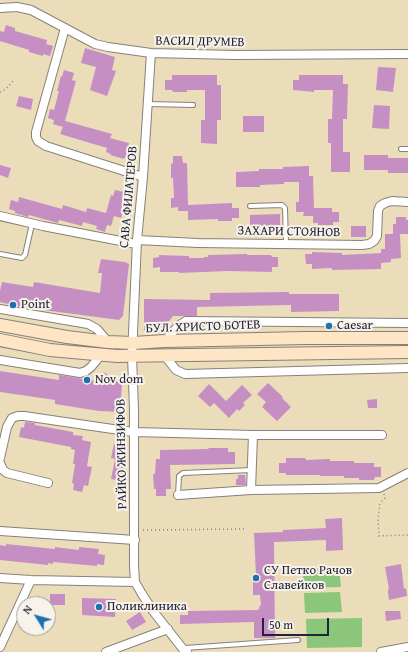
<!DOCTYPE html>
<meta charset="utf-8">
<style>
body{margin:0}
#map{position:relative;width:408px;height:652px;overflow:hidden;background:#ecddba;font-family:"Gentium Book Plus",serif}
canvas{display:block}
.north{position:absolute;left:16px;top:596px;width:40px;height:40px;box-sizing:border-box;background:#f7f3e8;border:1px solid #a29fa3;border-radius:50%;rotate:307deg;font-size:11px;font-weight:700;line-height:16px;text-align:center;color:#22223b}
.north::after{content:'';display:block;margin:auto;width:14px;height:18px;background:#1f6fb2;clip-path:polygon(50% 0,100% 100%,50% 72%,0 100%)}
.scale{position:absolute;left:262px;top:618px;width:67px;height:18px;box-sizing:border-box;border:2px solid #22223b;border-top:0;padding-left:5px;font-size:12px;line-height:14px;white-space:nowrap;color:#22223b;-webkit-text-stroke:3px #f7f3e8;paint-order:stroke}
</style>
<div id="map">
<canvas width="408" height="652"></canvas>
<div class="north">N</div>
<div class="scale">50 m</div>
</div>
<script>
const ctx = document.querySelector('canvas').getContext('2d');
ctx.lineJoin = 'round';
function fillPath(path, color) { ctx.fillStyle = color; ctx.fill(path, 'evenodd'); }
const poly = rows => new Path2D(rows.map(r => 'M' + r).join(''));
function trace(path, color, width, dash) { ctx.strokeStyle = color; ctx.lineWidth = width; ctx.lineCap = dash ? 'butt' : 'round'; ctx.setLineDash(dash || []); ctx.stroke(path); }
function drawText(font, color, halo, rows, align = 'center') {
  ctx.font = font + ' "Gentium Book Plus",serif'; ctx.lineWidth = 4; ctx.setLineDash([]); ctx.textBaseline = 'middle'; ctx.strokeStyle = halo; ctx.fillStyle = color; for (const [text, x, y, turn = 0] of rows) {
    ctx.save(); ctx.translate(x, y); ctx.rotate((+turn || 0) * Math.PI / 180); ctx.textAlign = isNaN(turn) ? turn : align; if (halo) ctx.strokeText(text, 0, 0); ctx.fillText(text, 0, 0); ctx.restore();
  }
}
fillPath(poly([
 [339,567,341,587,303,588,303,569],
 [340,592,342,612,305,613,304,593],
 [362,618,362,647,307,648,306,619]
]), '#8bc67a');
fillPath(poly([
 [6,25,15,28,15,31,47,40,46,44,53,46,50,56,43,54,43,56,29,52,29,50,0,41,0,31,4,32],
 [85,48,115,57,112,70,116,71,107,96,90,90,96,67,81,63],
 [378,67,396,68,393,92,376,90],
 [64,70,74,73,72,80,76,81,65,121,112,134,110,138,129,143,128,148,134,150,131,159,125,157,124,159,110,155,111,154,106,152,107,148,60,134,63,127,53,124,54,120,48,118,50,109,54,110,59,91,57,91,61,76,62,77],
 [172,75,217,75,217,85,221,85,221,120,217,120,217,144,201,143,201,120,205,120,205,90,187,90,187,92,173,92,172,90,165,90,165,80,172,80],
 [299,75,343,75,343,84,348,84,347,119,343,119,343,152,350,152,350,172,331,172,331,143,328,143,328,119,332,119,333,90,314,90,314,92,293,90,293,80,299,80],
 [19,96,33,99,31,110,16,106],
 [374,105,390,106,389,129,372,128],
 [243,116,264,116,264,132,243,132],
 [364,155,388,155,388,158,408,158,408,173,388,173,388,170,364,170],
 [173,156,182,156,183,163,187,163,188,205,232,203,232,208,239,208,239,218,232,218,232,221,218,221,218,219,188,220,188,211,178,211,178,207,171,208,171,198,174,198,173,178,171,178,171,164,173,163],
 [0,165,11,168,8,178,0,175],
 [309,166,309,176,313,176,314,208,332,208,332,212,339,212,339,222,333,222,333,225,318,225,318,223,313,223,313,216,303,216,304,212,296,212,296,202,299,202,299,182,284,182,284,184,260,185,260,187,236,187,236,172,259,171,259,169,283,169,283,167],
 [115,190,124,192,122,198,126,200,121,218,114,216,111,226,107,225,105,232,96,229,97,226,83,222,82,226,59,220,58,223,29,215,28,217,15,213,15,211,9,209,11,200,18,202,19,197,62,209,63,205,86,212,87,208,106,213,111,195,113,196],
 [280,214,280,226,250,226,250,215],
 [396,217,406,217,406,220,408,220,408,234,400,234,401,258,391,259,391,262,381,263,381,269,332,270,332,268,312,269,312,264,306,264,305,254,312,254,312,252,342,253,342,255,381,253,381,249,385,249,385,234,393,234,393,224,396,224],
 [351,226,366,226,366,237,351,237],
 [247,254,247,255,271,255,272,257,278,257,278,267,272,267,272,272,228,271,179,273,179,272,160,272,160,267,153,268,153,258,159,257,159,255,189,256,189,258,204,258,204,257,208,257,208,255],
 [101,259,125,262,129,264,123,316,119,320,21,307,0,302,0,291,2,282,33,287,34,282,100,293,102,273,98,273],
 [289,292,289,294,339,294,339,311,291,312,291,305,197,307,197,316,173,316,162,331,144,331,144,299,210,300,210,293],
 [0,371,59,380,59,375,97,381,104,372,122,385,120,412,99,411,55,404,55,400,0,392],
 [268,383,283,397,282,398,291,407,277,421,262,407,266,402,257,394],
 [209,384,226,401,242,385,252,395,243,403,245,405,239,411,237,409,229,418,214,403,210,407,198,396],
 [377,399,377,408,368,408,367,400],
 [25,422,35,423,35,425,73,432,73,435,83,436,82,440,91,442,87,466,92,467,88,486,84,485,82,492,73,490,74,484,72,483,75,464,73,464,75,450,71,449,71,447,19,437,21,427,24,428],
 [114,444,125,446,122,465,126,466,123,481,111,479,115,459,111,458],
 [208,448,228,448,228,452,235,452,235,464,170,465,171,489,166,489,166,496,156,496,156,489,154,489,153,474,155,474,156,459,160,459,160,450,209,449],
 [286,458,305,458,306,460,330,459,330,461,354,461,354,463,374,463,374,467,381,467,381,477,375,477,374,480,359,480,359,478,344,478,344,476,320,476,320,475,286,475,286,473,279,473,279,463,286,463],
 [238,475,245,475,246,485,236,485,236,479,238,479],
 [342,518,343,550,326,551,326,540,274,542,275,638,254,638,254,622,180,624,180,615,188,615,188,611,258,610,261,604,260,595,253,595,253,576,256,576,254,533,283,532,283,530,326,528,325,519],
 [6,544,55,549,55,547,79,550,79,547,99,549,98,554,105,555,104,565,97,564,97,566,53,562,53,564,48,563,48,565,0,560,0,545,6,546],
 [401,564,404,589,406,588,407,596,389,600,388,592,388,589,389,589,385,567],
 [50,594,65,594,65,605,50,605],
 [82,598,116,599,115,617,82,615],
 [385,611,400,611,401,619,386,621],
 [140,612,146,622,132,630,126,621]
]), '#c68fc4');
const lane = poly([
 [148,104,193,105],
 [401,149,408,149],
 [250,206,282,205,285,208,286,243],
 [0,254,22,258,25,255,32,224],
 [178,495,179,476,183,473,252,470],
 [185,648,298,640]
]);
const street = poly([
 [0,8,17,7,31,10,95,44,108,47,151,53,235,55,408,54],
 [65,28,36,132,36,137,38,141,46,146,143,177],
 [151,53,143,177,137,240,132,356,134,409,134,566,135,582,142,594,153,611,183,649,187,652],
 [0,216,43,226,136,244],
 [137,240,198,243,362,245,369,244,374,241,377,236,378,211,380,206,385,203,392,201,408,202],
 [0,309,88,324,97,329,108,342],
 [165,341,178,326,186,321,408,323],
 [165,356,176,370,185,374,408,368],
 [0,360,80,373,86,371,91,367,101,355],
 [0,458,7,427,12,418,18,416,24,416,133,432,253,435,382,435],
 [0,463,3,470,7,473,48,483],
 [251,490,253,435],
 [178,495,251,490,379,488,408,473],
 [0,531,135,540],
 [0,578,31,580,135,582],
 [0,647,31,580],
 [106,652,168,629],
 [381,652,408,647]
]);
const secondary = poly([
 [0,325,67,337,108,342,133,343,165,341,305,338,408,338],
 [0,340,50,350,117,356,408,352]
]);
trace(lane, '#87807a', 6);
trace(street, '#87807a', 10);
trace(secondary, '#87807a', 14);
trace(poly([
 [0,92,6,89,13,81],
 [384,494,385,498,380,503,378,519,379,536,408,535],
 [143,530,244,529]
]), '#87807a', 1.5, [1, 3]);
trace(lane, '#fff', 4);
trace(street, '#fff', 8);
trace(secondary, '#fde5c5', 12);
for (const [x, y, r, color] of [
 [13,305,4,"#1f6fb2"],
 [329,326,4,"#1f6fb2"],
 [87,380,4,"#1f6fb2"],
 [256,578,4,"#1f6fb2"],
 [99,607,4,"#1f6fb2"]
]) { const dot = new Path2D(); dot.arc(x, y, r, 0, 2 * Math.PI); ctx.fillStyle = color; ctx.fill(dot); trace(dot, '#f7f3e8', 1.5); }
drawText('13px', '#22223b', '#f7f3e8', [
 ["ВАСИЛ ДРУМЕВ",200,42,1],
 ["САВА ФИЛАТЕРОВ",129,197,-85],
 ["ЗАХАРИ СТОЯНОВ",289,232,1],
 ["БУЛ. ХРИСТО БОТЕВ",203,327,-2],
 ["РАЙКО ЖИНЗИФОВ",122,454,-91]
]);
drawText('13px', '#22223b', '#f7f3e8', [
 ["Point",21,305],
 ["Caesar",337,326],
 ["Nov dom",95,380],
 ["СУ Петко Рачов",264,571],
 ["Славейков",264,586],
 ["Поликлиника",107,607]
], 'left');
</script>
